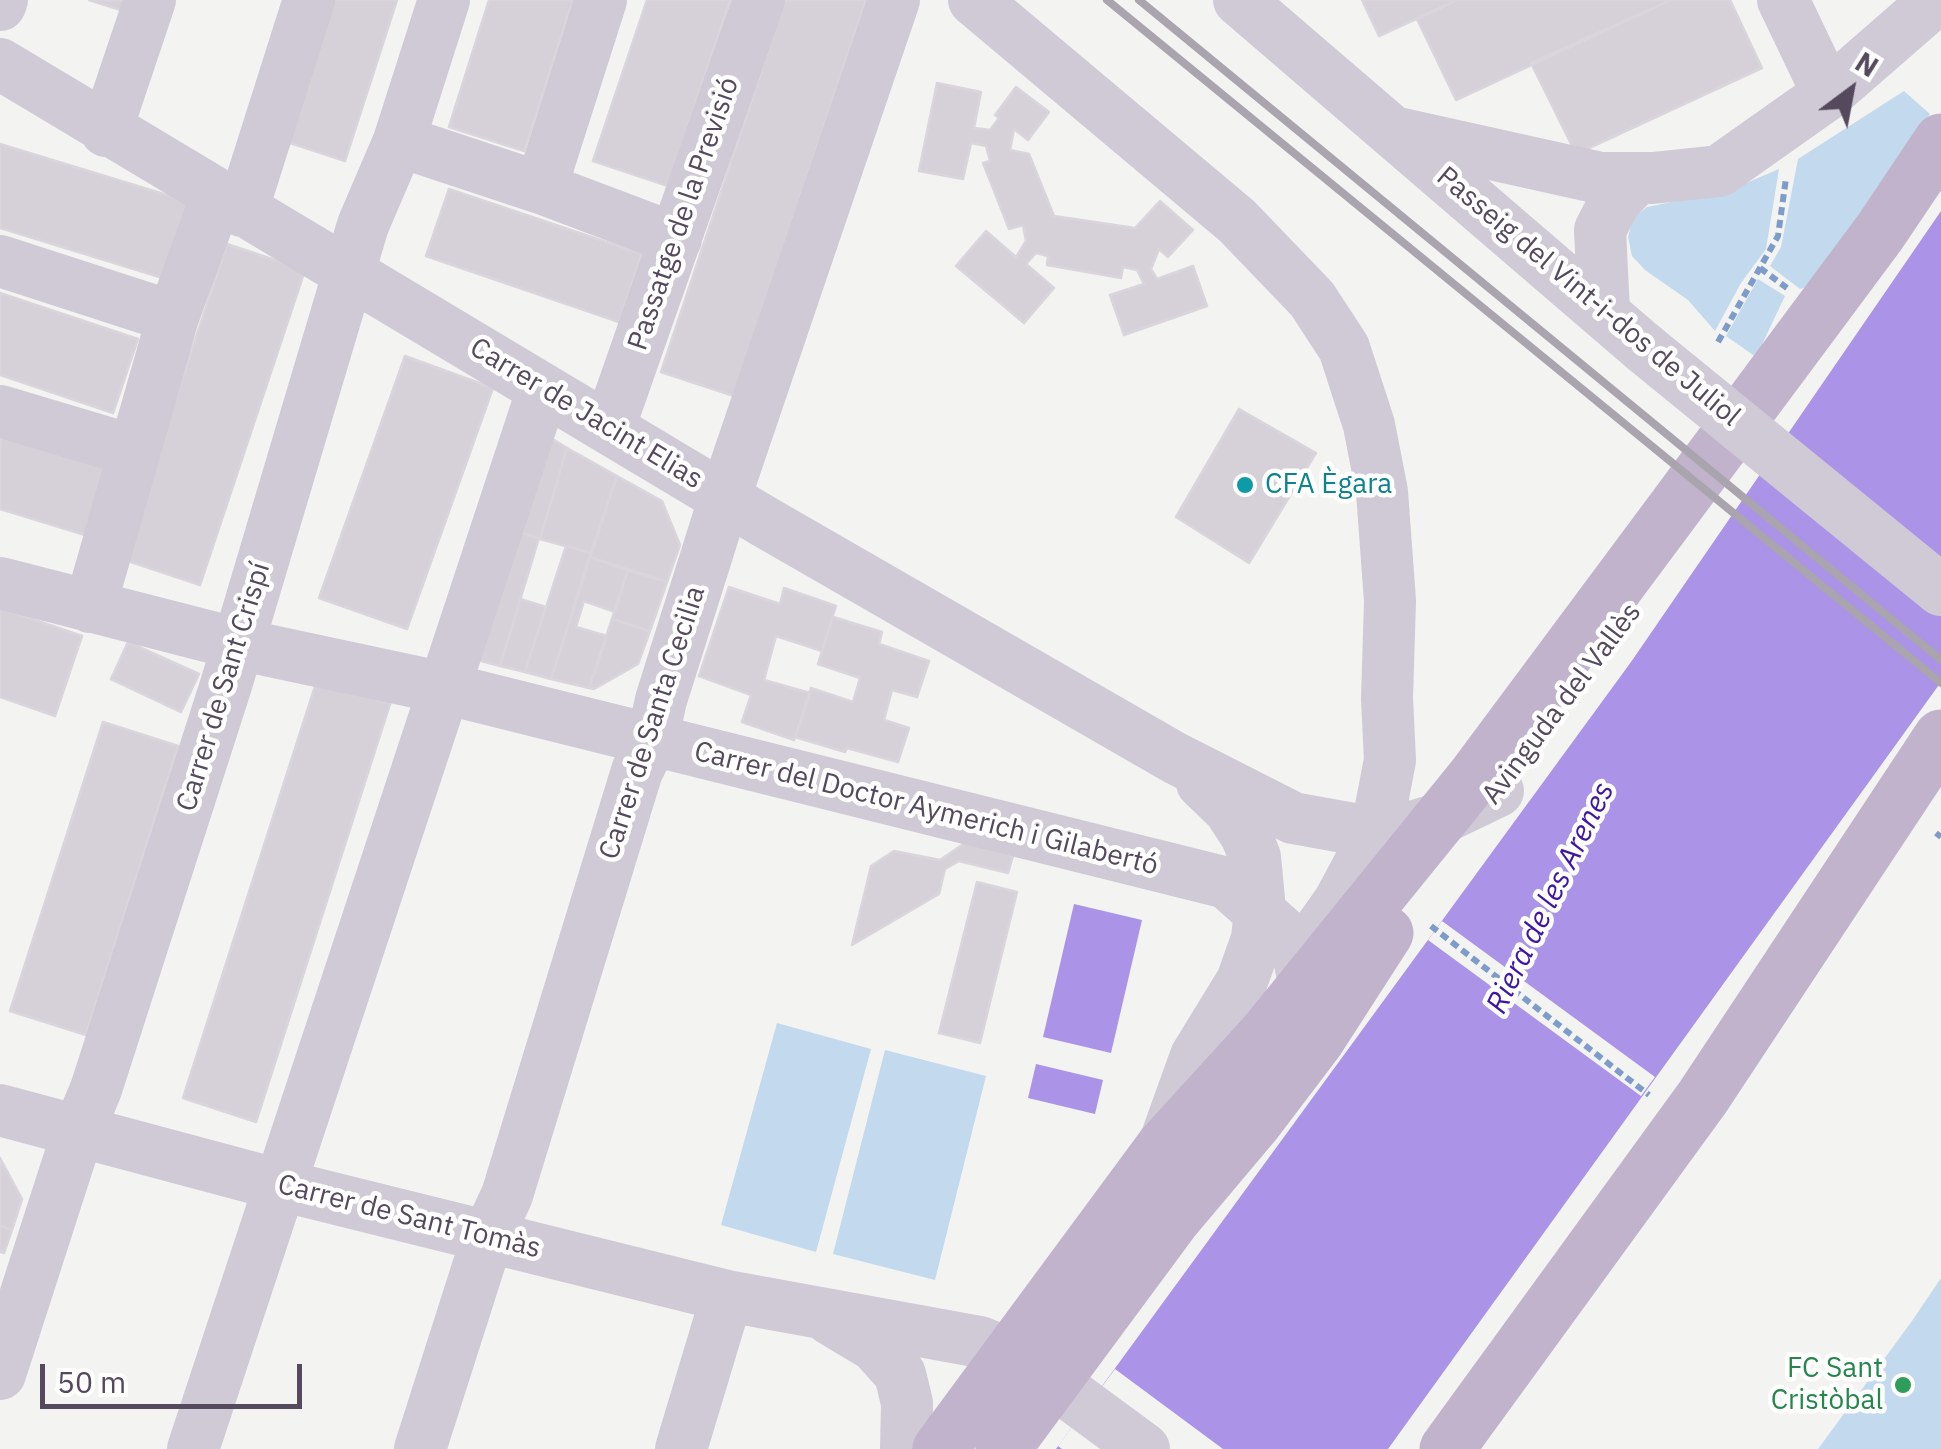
<!DOCTYPE html>
<meta charset="utf-8">
<style>
body{margin:0}
#map{position:relative;width:1941px;height:1449px;overflow:hidden;background:#f3f3f1;font-family:"IBM Plex Sans",sans-serif}
canvas{display:block}
.north{position:absolute;left:1801px;top:40px;width:100px;height:100px;-webkit-text-stroke:8px #fff;paint-order:stroke;rotate:32deg;font-size:28px;font-weight:700;line-height:40px;text-align:center;color:#554a5d}
.north::after{content:'';display:block;margin:auto;width:35px;height:45px;background:#554a5d;clip-path:polygon(50% 0,100% 100%,50% 72%,0 100%)}
.scale{position:absolute;left:40px;top:1364px;width:262px;height:45px;box-sizing:border-box;border:5px solid #554a5d;border-top:0;padding-left:12px;font-size:30px;line-height:35px;white-space:nowrap;color:#554a5d;-webkit-text-stroke:8px #fff;paint-order:stroke}
</style>
<div id="map">
<canvas width="1941" height="1449"></canvas>
<div class="north">N</div>
<div class="scale">50 m</div>
</div>
<script>
const ctx = document.querySelector('canvas').getContext('2d');
ctx.lineJoin = 'round';
function fillPath(path, color) { ctx.fillStyle = color; ctx.fill(path, 'evenodd'); }
const poly = rows => new Path2D(rows.map(r => 'M' + r).join(''));
function trace(path, color, width, dash) { ctx.strokeStyle = color; ctx.lineWidth = width; ctx.lineCap = dash ? 'butt' : 'round'; ctx.setLineDash(dash || []); ctx.stroke(path); }
function drawText(font, color, halo, rows, align = 'center') {
  ctx.font = font + ' "IBM Plex Sans",sans-serif'; ctx.lineWidth = 9; ctx.setLineDash([]); ctx.textBaseline = 'middle'; ctx.strokeStyle = halo; ctx.fillStyle = color; for (const [text, x, y, turn = 0] of rows) {
    ctx.save(); ctx.translate(x, y); ctx.rotate((+turn || 0) * Math.PI / 180); ctx.textAlign = isNaN(turn) ? turn : align; if (halo) ctx.strokeText(text, 0, 0); ctx.fillText(text, 0, 0); ctx.restore();
  }
}
fillPath(poly([
 [1904,91,1930,114,1877,197,1810,286,1800,289,1770,266,1781,247,1798,159],
 [1779,169,1766,249,1741,283,1715,331,1688,300,1645,270,1632,256,1628,237,1633,218,1647,207,1730,190],
 [1758,279,1785,296,1756,357,1726,336],
 [777,1023,871,1049,816,1252,721,1225],
 [885,1050,986,1076,935,1280,833,1254],
 [1941,1278,1941,1449,1818,1449,1912,1321]
]), '#c3d9ed');
fillPath(poly([
 [1941,211,1941,682,1388,1449,1056,1449,1631,662],
 [1074,904,1142,920,1111,1053,1043,1037],
 [1036,1064,1103,1080,1095,1114,1028,1098]
]), '#ab93e7');
fillPath(poly([
 [1442,921,1655,1077,1641,1096,1428,940],
 [1115,1369,1223,1449,1062,1449,1058,1446]
]), '#f3f3f1');
const building = poly([
 [89,0,127,0,124,11,89,0],
 [317,0,397,0,345,161,272,137,317,0],
 [489,0,573,0,524,151,449,127,489,0],
 [647,0,730,0,668,186,593,161,647,0],
 [785,0,866,0,734,396,661,372,785,0],
 [1362,0,1457,0,1379,36,1362,0],
 [1457,0,1671,0,1456,100,1417,19,1457,0],
 [1671,0,1730,0,1762,68,1576,154,1531,63,1671,0],
 [937,83,981,92,974,128,990,130,999,118,995,115,1016,87,1049,112,1028,140,1014,129,1010,150,1029,154,1054,216,1135,228,1160,201,1193,230,1168,257,1159,249,1151,269,1157,279,1193,266,1207,306,1124,335,1110,295,1144,284,1137,270,1123,267,1121,278,1047,265,1048,256,1036,253,1026,264,1054,288,1024,323,956,266,986,231,1016,257,1026,241,1023,225,1009,229,983,163,990,161,986,146,971,143,963,179,919,171,937,83],
 [0,144,190,202,166,279,0,228,0,144],
 [449,189,642,254,619,322,426,256,449,189],
 [227,244,305,270,200,585,122,559,227,244],
 [0,293,138,339,113,413,0,375,0,293],
 [405,356,493,388,407,629,319,598,405,356],
 [1239,409,1316,453,1249,563,1176,517,1239,409],
 [0,432,107,466,85,535,0,509,0,432],
 [546,435,567,448,540,539,515,531,546,435],
 [567,448,617,476,591,553,540,539,567,448],
 [617,476,662,501,680,545,667,582,590,557,617,476],
 [515,531,539,538,500,666,474,659,515,531],
 [566,546,591,553,551,679,525,672,566,546],
 [590,557,628,570,615,612,584,601,576,627,607,636,589,688,551,679,590,557],
 [628,570,667,582,650,631,612,619,628,570],
 [729,587,780,604,784,588,836,606,822,651,776,636,764,680,810,693,794,740,742,722,751,695,699,676,729,587],
 [520,599,546,607,525,672,500,666,520,599],
 [0,608,82,636,55,716,0,697,0,608],
 [833,617,882,632,879,644,929,661,917,697,892,690,884,720,909,728,898,762,847,748,845,752,795,737,811,688,853,702,860,678,818,664,833,617],
 [612,619,650,631,638,664,594,689,589,688,612,619],
 [128,642,199,674,181,712,111,679,128,642],
 [317,680,390,704,256,1122,183,1098,317,680],
 [103,722,178,746,86,1035,10,1011,103,722],
 [965,843,1013,856,1008,873,959,861,945,869,939,894,852,945,871,866,894,851,940,860,965,843],
 [977,882,1017,892,980,1043,939,1033,977,882],
 [0,1158,22,1199,12,1230,0,1226,0,1158],
 [0,1226,12,1230,4,1253,0,1252,0,1226]
]);
fillPath(building, '#d6d1d8');
trace(building, '#dad5dc', 2.5);
trace(poly([
 [1760,268,1787,288],
 [1718,342,1778,236,1786,178],
 [1936,833,1941,837],
 [1431,926,1649,1095]
]), '#7d9cc9', 6, [8, 5]);
trace(poly([
 [974,0,1237,221,1312,299,1344,348,1369,425,1382,492,1390,601,1387,699,1390,760,1376,833,1339,902,1303,953],
 [1239,0,1644,348],
 [1783,0,1828,94],
 [0,5,2,0],
 [0,64,765,522,1175,758,1293,818,1376,833,1405,829,1444,817,1498,791],
 [106,131,150,0],
 [1397,133,1600,178,1653,178,1719,171,1828,94,1936,0],
 [399,141,541,188,676,239],
 [541,188,601,0],
 [242,211,309,0],
 [0,261,173,317],
 [1604,312,1600,230,1615,201,1636,179],
 [0,411,134,451],
 [609,428,759,0],
 [0,583,238,644,444,688,1227,883,1283,933,1299,958,1307,1000,1302,1021],
 [90,607,173,317,217,196],
 [0,1110,280,1185,727,1296,980,1342,1009,1354,1053,1382,1144,1449],
 [1164,1145,1196,1056,1242,981,1257,939,1260,910,1255,857,1246,835,1229,809,1202,783],
 [830,1319,875,1346,900,1374,907,1403,906,1449],
 [0,1374,78,1132,96,1089,226,685,363,225,399,141,444,0],
 [193,1449,543,389],
 [420,1449,488,1236,507,1195,637,771,652,741,661,700,725,497,894,0],
 [681,1449,727,1296]
]), '#d0c9d6', 52);
trace(poly([
 [940,1449,1163,1147,1266,1034,1476,775,1880,232,1941,141],
 [1003,1449,1174,1218,1254,1123,1317,1040,1386,933],
 [1447,1449,1703,1097,1941,737]
]), '#c2b3cd', 55);
trace(poly([
 [1107,0,1941,683],
 [1139,0,1941,660]
]), '#aaa4ae', 8);
trace(poly([
 [1644,348,1941,590]
]), '#d0c9d6', 52);
for (const [x, y, r, color] of [
 [1245,485,10,"#0f9aa8"],
 [1903,1385,10,"#2e9e5b"]
]) { const dot = new Path2D(); dot.arc(x, y, r, 0, 2 * Math.PI); ctx.fillStyle = color; ctx.fill(dot); trace(dot, '#fff', 4); }
drawText('28px', '#554a5d', '#fff', [
 ["Passatge de la Previsió",684,214,-71],
 ["Passeig del Vint-i-dos de Juliol",1588,297,40],
 ["Carrer de Jacint Elias",586,414,31],
 ["Carrer de Sant Crispí",224,687,-73],
 ["Avinguda del Vallès",1562,704,-53],
 ["Carrer de Santa Cecilia",653,723,-72],
 ["Carrer del Doctor Aymerich i Gilabertó",926,809,14],
 ["Carrer de Sant Tomàs",409,1217,14]
]);
drawText('28px', '#0d838f', '#fff', [
 ["CFA Ègara",1265,485]
], 'left');
drawText('28px', '#27864d', '#fff', [
 ["FC Sant",1883,1369],
 ["Cristòbal",1883,1401]
], 'right');
drawText('italic 30px', '#3f16a4', '#fff', [
 ["Riera de les Arenes",1551,898,-64]
]);
</script>
